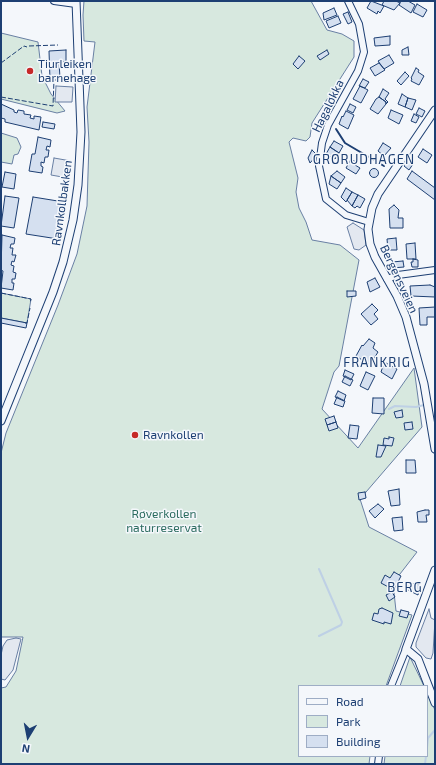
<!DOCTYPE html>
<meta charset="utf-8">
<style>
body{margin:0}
#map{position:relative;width:436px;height:765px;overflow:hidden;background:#f4f7fb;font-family:"Exo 2",sans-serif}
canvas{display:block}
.frame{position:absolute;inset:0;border:2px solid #1d3f73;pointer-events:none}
.legend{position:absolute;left:298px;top:685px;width:130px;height:72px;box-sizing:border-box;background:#f4f7fb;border:1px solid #9eadc5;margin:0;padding:5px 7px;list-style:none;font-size:12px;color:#1d3f73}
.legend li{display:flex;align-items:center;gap:8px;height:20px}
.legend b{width:20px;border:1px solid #9eadc5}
.north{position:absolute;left:8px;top:717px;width:40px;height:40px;-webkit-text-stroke:3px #f4f7fb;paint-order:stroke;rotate:190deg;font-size:11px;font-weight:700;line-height:16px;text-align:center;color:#1d3f73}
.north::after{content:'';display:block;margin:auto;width:14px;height:18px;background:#1d3f73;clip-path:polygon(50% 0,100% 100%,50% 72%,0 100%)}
</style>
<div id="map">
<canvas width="436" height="765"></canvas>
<div class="frame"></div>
<ul class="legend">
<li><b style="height:5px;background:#f4f7fb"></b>Road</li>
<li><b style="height:11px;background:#d7e8df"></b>Park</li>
<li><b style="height:11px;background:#d5e0f0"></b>Building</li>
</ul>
<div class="north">N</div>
</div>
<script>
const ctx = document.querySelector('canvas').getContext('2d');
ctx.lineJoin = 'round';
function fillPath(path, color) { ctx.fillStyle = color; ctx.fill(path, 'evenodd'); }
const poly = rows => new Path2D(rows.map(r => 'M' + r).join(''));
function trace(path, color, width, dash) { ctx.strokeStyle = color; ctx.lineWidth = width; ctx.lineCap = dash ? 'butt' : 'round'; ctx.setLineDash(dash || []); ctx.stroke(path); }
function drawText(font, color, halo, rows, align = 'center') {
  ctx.font = font + ' "Exo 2",sans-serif'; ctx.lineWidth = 3; ctx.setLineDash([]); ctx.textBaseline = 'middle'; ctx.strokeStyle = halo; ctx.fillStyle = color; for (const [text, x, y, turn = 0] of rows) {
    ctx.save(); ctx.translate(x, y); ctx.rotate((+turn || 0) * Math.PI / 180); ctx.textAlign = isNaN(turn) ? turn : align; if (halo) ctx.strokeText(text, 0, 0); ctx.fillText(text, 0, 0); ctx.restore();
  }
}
const green = poly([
 [84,1,311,1,327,30,342,34,354,41,354,57,312,123,310,137,306,141,293,138,289,142,298,178,296,192,299,208,306,222,312,240,340,245,359,260,339,366,334,372,322,409,358,448,414,368,422,427,360,499,369,527,417,552,393,583,396,611,412,615,386,686,299,686,299,756,370,756,369,764,1,764,1,688,6,687,16,671,23,637,1,637,1,453,6,433,58,305,77,254,87,206,89,142,87,107,95,42,84,41,83,15,84,1],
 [1,33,38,42,42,76,51,94,65,111,57,113,1,99,1,33],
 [1,133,17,138,21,147,18,154,14,155,12,164,1,162,1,133],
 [1,293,31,299,27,323,1,318,1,293],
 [410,657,424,686,400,686,410,657],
 [427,693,435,710,435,764,384,764,385,756,427,756,427,693]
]);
fillPath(green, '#d7e8df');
trace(green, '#687fa3', 1);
const parking = poly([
 [56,86,73,87,72,102,55,102,56,86],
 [54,158,71,161,68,178,51,175,54,158],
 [353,223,364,230,366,245,359,250,354,249,347,227,353,223],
 [429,609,431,618,435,620,433,653,431,659,426,658,416,647,416,643,429,609],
 [16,638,21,639,13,670,5,680,1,679,1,655,3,646,7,640,16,638]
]);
fillPath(parking, '#e3e8f0');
trace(parking, '#687fa3', 1);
trace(poly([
 [389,409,395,406,416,407,424,405],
 [319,636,341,625,342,622,319,569],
 [427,748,428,738,435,730],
 [425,764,426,756]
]), '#bed0e5', 2);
const building = poly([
 [371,1,384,6,380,13,378,11,377,14,367,8,371,1],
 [384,1,396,1,400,3,394,10,382,5,384,1],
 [401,1,408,1,415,5,411,13,399,5,401,1],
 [417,4,427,10,423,17,413,12,417,4],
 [334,8,337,15,324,20,323,13,334,8],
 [348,12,352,22,348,24,343,14,348,12],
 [338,16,341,23,329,28,326,21,338,16],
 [390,36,390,45,375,46,374,38,390,36],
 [408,47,409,55,402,55,402,50,408,47],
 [66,50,66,62,59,62,60,78,58,80,50,80,49,51,66,50],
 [327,50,329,54,320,60,317,56,327,50],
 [389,55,394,63,384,69,378,61,389,55],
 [299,56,305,61,298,69,293,64,299,56],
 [379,63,385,70,375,76,370,68,379,63],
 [416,68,419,70,418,72,424,76,419,85,411,81,412,79,411,78,416,68],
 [405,72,409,76,401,85,397,81,405,72],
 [363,79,369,82,365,88,359,86,363,79],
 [360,86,368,90,361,103,353,99,360,86],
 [383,89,389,93,385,99,388,102,386,104,386,102,379,97,383,89],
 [402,94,408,98,405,107,398,104,402,94],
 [379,97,386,102,386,104,378,114,370,109,376,99,379,97],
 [408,98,416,100,412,110,405,107,408,98],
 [1,104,14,110,14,112,17,113,18,110,24,111,24,114,31,115,30,118,34,119,34,116,41,117,39,130,5,122,5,119,1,118,1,104],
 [350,104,356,107,353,113,347,110,350,104],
 [419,108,425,111,422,117,416,114,419,108],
 [391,110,403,115,399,124,388,118,391,110],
 [346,111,354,115,348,129,339,124,342,116,343,117,346,111],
 [414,114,419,117,416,123,411,121,414,114],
 [43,122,55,124,54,129,42,127,43,122],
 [38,137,51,140,50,147,47,146,46,150,49,150,48,157,45,157,44,163,41,162,41,166,43,167,42,173,29,171,32,154,35,154,38,137],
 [334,141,343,146,339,153,330,147,334,141],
 [383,143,391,148,384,156,378,151,383,143],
 [330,147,339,153,335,159,326,154,330,147],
 [423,149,432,155,427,163,418,157,423,149],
 [312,150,317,155,310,163,308,158,312,150],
 [351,159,356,162,355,165,360,168,356,174,346,168,351,159],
 [408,160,413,164,409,170,404,166,408,160],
 '369.5 173a4.5 4.5 0 1 1 9 0a4.5 4.5 0 1 1-9 0Z',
 [337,171,345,177,341,183,331,176,337,171],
 [412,171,435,188,435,200,407,179,412,171],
 [5,172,16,174,14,189,2,187,5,172],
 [331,176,341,183,337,189,329,184,331,176],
 [346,188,352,192,346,202,341,197,346,188],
 [352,192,358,195,352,206,347,200,352,192],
 [358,195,365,199,360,208,357,206,355,208,352,206,358,195],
 [5,196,19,198,14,228,1,226,5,196],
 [33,197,64,202,58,239,26,234,33,197],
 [394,205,399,210,398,218,403,218,403,228,390,228,389,209,394,205],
 [2,235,15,238,14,244,11,244,10,248,13,248,12,255,16,255,14,262,12,261,11,265,14,266,13,272,16,273,15,279,12,279,12,283,14,283,13,290,1,288,3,271,1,270,2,235],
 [396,238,397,250,388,250,387,239,396,238],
 [415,243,416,259,407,259,406,244,415,243],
 [413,259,418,260,418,267,412,267,411,262,413,262,413,259],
 [403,261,404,267,392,268,392,262,403,261],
 [375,278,380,287,370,292,367,282,375,278],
 [430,285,435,287,435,297,411,296,410,286,430,285],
 [347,291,356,291,356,296,347,297,347,291],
 [372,304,378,310,374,314,378,319,371,325,361,314,372,304],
 [435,307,435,317,427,317,427,325,420,325,419,308,435,307],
 [1,318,27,323,26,328,1,323,1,318],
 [369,339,375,343,373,348,378,352,370,365,356,356,362,345,363,346,369,339],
 [384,363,386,363,397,369,392,379,381,372,384,363],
 [345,370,354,374,351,380,343,376,345,370],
 [366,372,375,376,368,390,360,386,366,372],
 [345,376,353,380,350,386,342,382,345,376],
 [338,391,346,395,344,401,335,397,338,391],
 [337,397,345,401,343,407,334,404,337,397],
 [373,398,384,398,384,414,372,413,373,398],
 [402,410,403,417,396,418,394,412,402,410],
 [334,416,336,422,327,425,325,419,334,416],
 [336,422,338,428,329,431,327,425,336,422],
 [412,422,413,429,405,430,404,423,412,422],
 [350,425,359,426,357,439,348,438,350,425],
 [389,437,394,438,392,446,383,445,384,438,389,439,389,437],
 [378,445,386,446,381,457,376,457,378,445],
 [406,460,415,460,416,473,406,473,406,460],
 [399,489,400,505,391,506,388,491,399,489],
 [365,492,366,498,359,500,358,493,365,492],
 [378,504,384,509,375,518,369,511,378,504],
 [425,510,429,510,429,515,426,515,427,522,418,522,417,512,425,510],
 [402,517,403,530,394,531,392,518,402,517],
 [394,572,401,576,394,590,381,583,385,575,390,578,394,572],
 [410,583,420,585,418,595,408,590,410,583],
 [392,592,395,597,389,601,386,595,392,592],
 [382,608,393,613,391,624,384,622,384,624,372,620,374,613,378,614,379,609,382,608],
 [401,610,409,612,407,618,399,616,401,610]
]);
fillPath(building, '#d5e0f0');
trace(building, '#1d3f73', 1);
const minor = poly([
 [54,1,76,4],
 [348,1,359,24,364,52,358,71,328,125,322,143,319,166,326,199,346,215,369,222],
 [387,279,398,275,435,270],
 [391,686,406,649],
 [378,764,379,756]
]);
const tertiary = poly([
 [435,110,378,194,372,208,368,229,370,244,375,257,397,296,406,317,424,384,435,449],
 [1,421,53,292,63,262,73,220,78,185,81,132,76,1],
 [435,570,406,649,418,659,435,703]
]);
trace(minor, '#1d3f73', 8);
trace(tertiary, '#1d3f73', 9);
trace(minor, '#f4f7fb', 6);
trace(tertiary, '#f4f7fb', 7);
trace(poly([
 [29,46,58,45],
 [1,63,24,46,27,47],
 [1,97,53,106,54,80],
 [1,293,31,299,30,303],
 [25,323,27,323,30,308]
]), '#1d3f73', 1, [5, 2]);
trace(poly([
 [336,129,345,143,384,166]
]), '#1d3f73', 2);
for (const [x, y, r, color] of [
 [30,71,4,"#c62828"],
 [135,435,4,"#c62828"]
]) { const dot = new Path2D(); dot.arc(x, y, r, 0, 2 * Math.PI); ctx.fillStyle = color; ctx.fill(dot); trace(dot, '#f4f7fb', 1.5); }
drawText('12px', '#1d3f73', '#f4f7fb', [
 ["Tiurleiken",38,64],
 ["barnehage",38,78],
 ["Ravnkollen",143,435]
], 'left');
drawText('12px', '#1d3f73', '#f4f7fb', [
 ["Hagaløkka",328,106,-64],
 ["Ravnkollbakken",62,203,-82],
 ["Bergensveien",399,279,65]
]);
drawText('12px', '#2c6c60', '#f4f7fb', [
 ["Røverkollen",164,514],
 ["naturreservat",164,528]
]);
ctx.letterSpacing = '1px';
drawText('13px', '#1d3f73', '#f4f7fb', [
 ["GRORUDHAGEN",364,160],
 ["FRANKRIG",377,363],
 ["BERG",405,588]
]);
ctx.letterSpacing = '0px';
</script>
